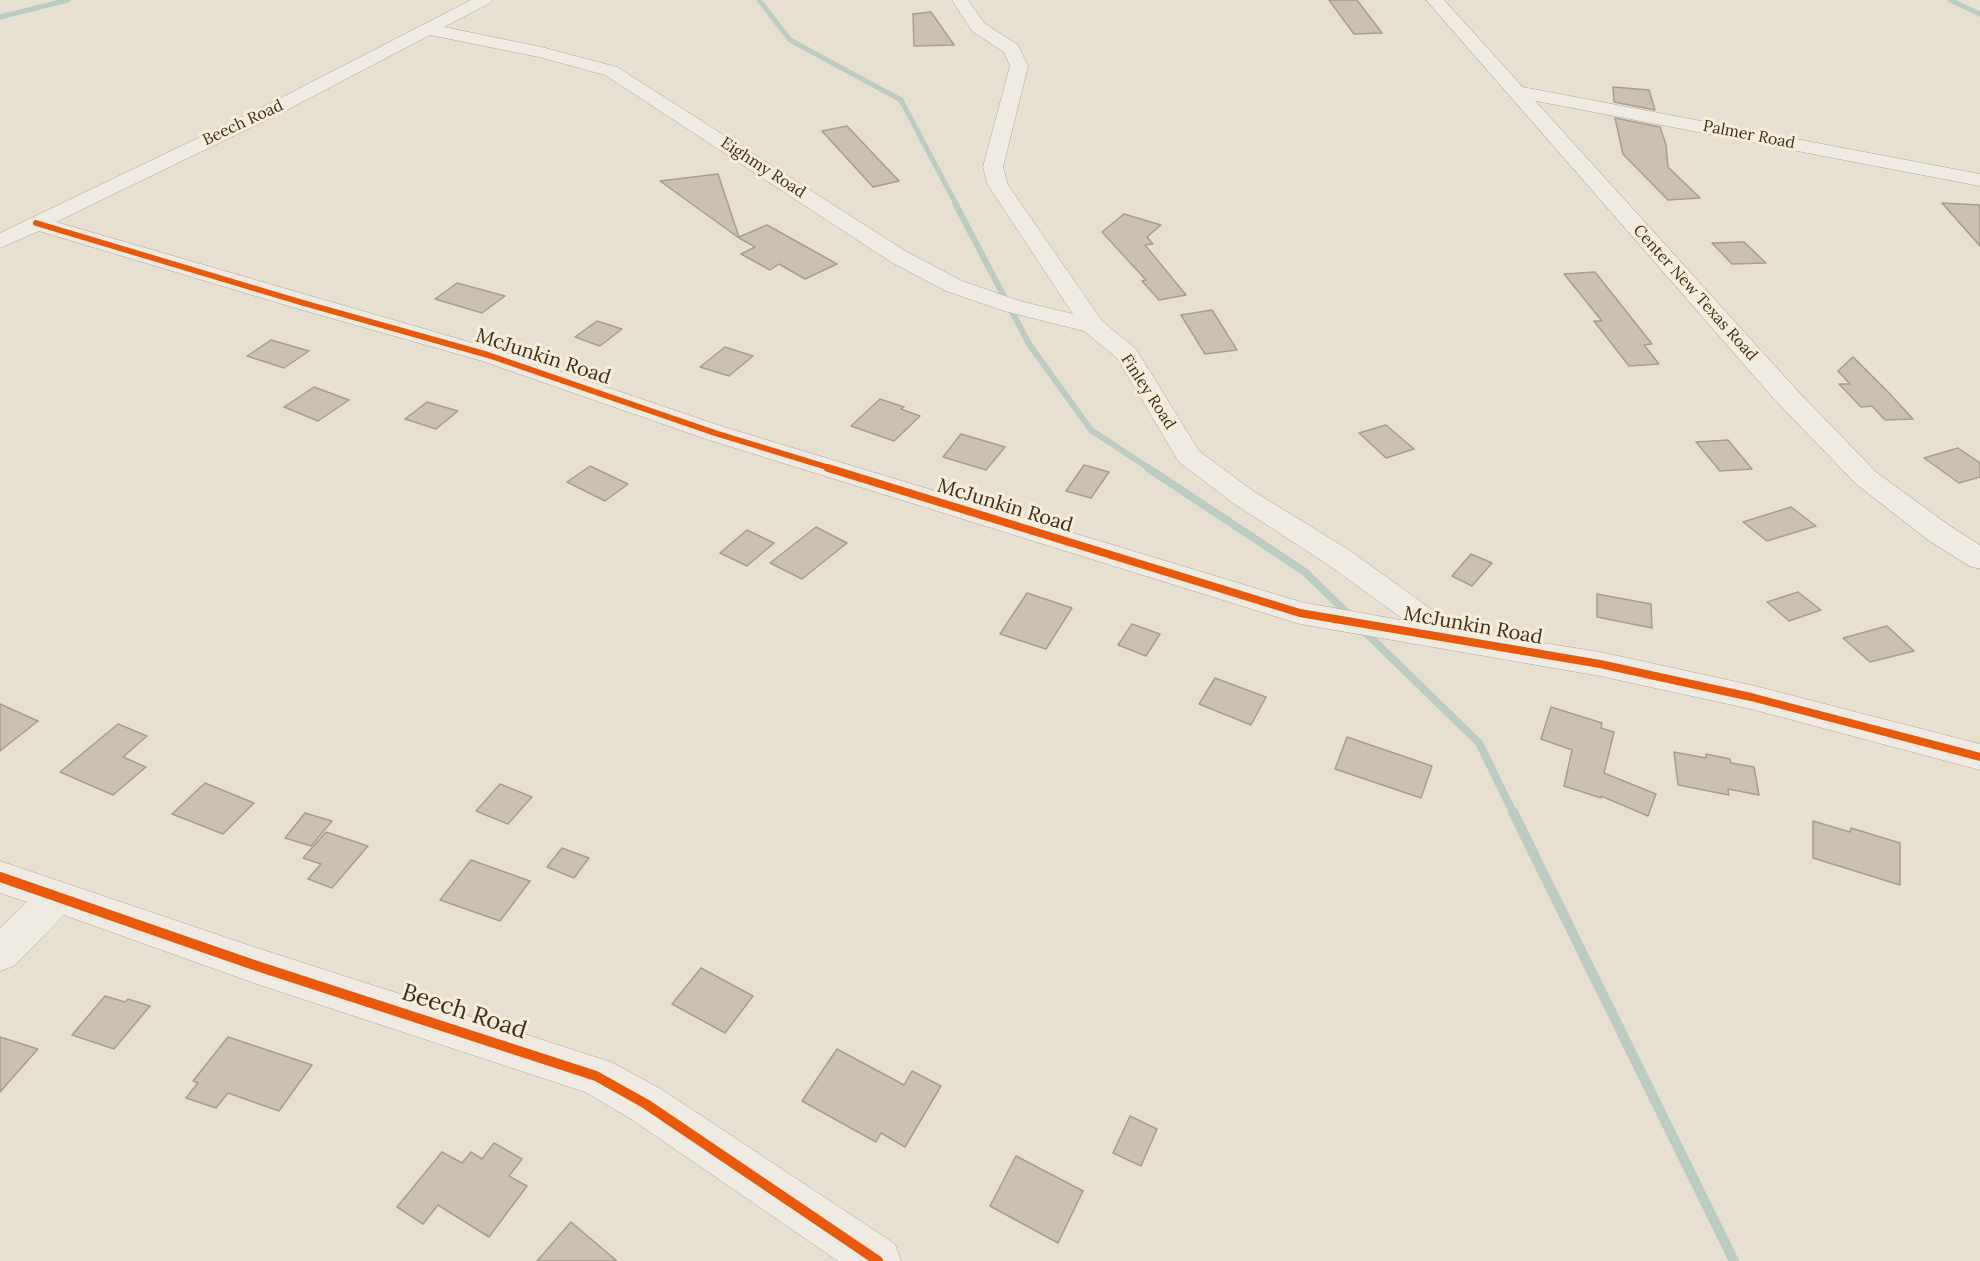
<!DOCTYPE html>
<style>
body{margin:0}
canvas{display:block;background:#e7e0d1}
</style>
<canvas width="1980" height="1261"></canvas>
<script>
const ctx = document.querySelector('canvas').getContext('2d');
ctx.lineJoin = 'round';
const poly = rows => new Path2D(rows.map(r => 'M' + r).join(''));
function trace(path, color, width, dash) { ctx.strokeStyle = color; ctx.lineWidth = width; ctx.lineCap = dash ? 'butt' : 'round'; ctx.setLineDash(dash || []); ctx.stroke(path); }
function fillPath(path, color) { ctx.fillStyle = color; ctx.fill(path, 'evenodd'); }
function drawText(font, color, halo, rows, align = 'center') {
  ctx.font = font + ' Lora,serif'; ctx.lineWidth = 6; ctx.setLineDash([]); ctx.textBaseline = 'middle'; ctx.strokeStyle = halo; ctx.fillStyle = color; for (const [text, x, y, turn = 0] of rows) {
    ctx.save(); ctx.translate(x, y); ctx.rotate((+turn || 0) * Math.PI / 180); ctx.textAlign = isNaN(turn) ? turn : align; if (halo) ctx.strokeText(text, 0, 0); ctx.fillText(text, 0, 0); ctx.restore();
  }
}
trace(poly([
 [759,0,790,40,901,100,956,204],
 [1950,0,1980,14],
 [0,17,68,0]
]), '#bcccc2', 5);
trace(poly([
 [955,203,1029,344,1091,430,1150,469]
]), '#bcccc2', 6);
trace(poly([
 [1148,468,1305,572,1351,617],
 [1362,629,1479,743,1514,814]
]), '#bcccc2', 8);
trace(poly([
 [1513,812,1734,1261]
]), '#bcccc2', 10);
const building = poly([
 [1329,0,1357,0,1382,33,1354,34,1329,0],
 [931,12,954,45,914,46,913,14,931,12],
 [1613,87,1649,90,1655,110,1614,102,1613,87],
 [1615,118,1660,127,1666,145,1668,167,1700,198,1668,200,1623,154,1615,118],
 [847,126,899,181,873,187,822,131,847,126],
 [718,174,739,237,767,225,837,264,805,279,779,264,770,270,741,254,755,247,739,238,660,181,718,174],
 [1942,203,1980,205,1980,246,1942,203],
 [1124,214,1161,225,1147,237,1153,244,1145,245,1186,295,1159,300,1142,281,1146,280,1102,232,1124,214],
 [1744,242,1766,263,1732,264,1712,243,1744,242],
 [1595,272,1652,344,1644,345,1659,364,1629,366,1594,321,1602,321,1564,274,1595,272],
 [457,283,505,296,482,313,435,299,457,283],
 [1212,310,1237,350,1205,354,1181,315,1212,310],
 [597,321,622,329,600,346,575,337,597,321],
 [271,340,309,351,284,368,247,356,271,340],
 [725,347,753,356,729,376,700,367,725,347],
 [1853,357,1889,393,1913,419,1885,420,1872,406,1861,407,1839,384,1850,384,1838,371,1853,357],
 [314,387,349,400,318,421,284,407,314,387],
 [880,399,904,407,901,409,920,416,894,441,851,426,880,399],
 [427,402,458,411,436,429,405,419,427,402],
 [1386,425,1414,449,1386,458,1359,433,1386,425],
 [961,434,1005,447,986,470,943,457,961,434],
 [1728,440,1752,469,1720,471,1696,442,1728,440],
 [1958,448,1980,463,1980,477,1959,483,1924,458,1958,448],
 [1084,465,1109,472,1091,498,1066,491,1084,465],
 [590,466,628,484,605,501,567,482,590,466],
 [1791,507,1816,526,1767,541,1743,522,1791,507],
 [816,527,847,543,802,579,770,563,816,527],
 [747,530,774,543,747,566,720,553,747,530],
 [1471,554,1492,563,1472,586,1452,576,1471,554],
 [1798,592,1821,610,1789,621,1767,602,1798,592],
 [1027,593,1072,608,1046,649,1000,634,1027,593],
 [1597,594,1651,604,1652,628,1597,617,1597,594],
 [1132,624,1160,634,1146,656,1118,645,1132,624],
 [1887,626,1914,651,1870,662,1843,638,1887,626],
 [1215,678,1266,697,1251,725,1199,704,1215,678],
 [0,704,38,721,0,751,0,704],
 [1551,707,1602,723,1601,728,1614,732,1604,773,1656,794,1648,816,1601,796,1601,798,1564,786,1572,750,1541,739,1551,707],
 [118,724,147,736,123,757,146,767,113,795,60,772,118,724],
 [1347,737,1432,766,1421,798,1335,769,1347,737],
 [1674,752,1706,758,1706,754,1730,759,1731,763,1754,767,1759,795,1728,789,1729,795,1678,785,1674,752],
 [205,783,254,803,223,834,172,814,205,783],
 [500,784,532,797,508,824,476,811,500,784],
 [305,813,332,821,311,846,285,838,305,813],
 [1813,821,1850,832,1851,828,1900,843,1900,885,1813,858,1813,821],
 [326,832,368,846,332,888,308,879,321,864,303,858,326,832],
 [562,848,589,858,574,878,547,867,562,848],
 [471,860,530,881,500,921,440,900,471,860],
 [701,968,753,996,725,1033,672,1004,701,968],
 [105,996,125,1002,128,999,150,1006,114,1049,72,1035,105,996],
 [0,1037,38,1049,0,1092,0,1037],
 [228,1037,312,1065,279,1111,228,1093,216,1108,186,1098,198,1083,193,1081,228,1037],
 [837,1049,904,1085,912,1071,941,1086,905,1147,881,1133,876,1142,802,1101,837,1049],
 [1130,1116,1157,1129,1141,1166,1113,1153,1130,1116],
 [494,1143,522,1159,509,1176,527,1186,489,1237,438,1205,423,1224,397,1207,442,1152,462,1163,471,1152,482,1159,494,1143],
 [1016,1156,1083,1191,1058,1243,990,1206,1016,1156],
 [571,1222,617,1261,537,1261,571,1222]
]);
fillPath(building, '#cbbfb2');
trace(building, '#a89c90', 1.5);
const street = poly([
 [471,0,492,0,490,3,444,27,541,47,617,67,907,252,962,281,1020,301,1073,314,988,185,983,167,1010,66,1004,52,972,31,952,0,968,0,984,23,1018,45,1028,66,1003,167,1008,185,1102,321,1136,349,1199,451,1253,491,1349,550,1460,630,1600,652,1751,685,1980,744,1980,770,1751,709,1600,676,1300,624,706,439,479,360,292,307,39,231,0,248,0,233,271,103,471,0],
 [430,35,539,57,605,75,891,262,946,291,1004,311,1084,331,1117,358,1179,462,1233,503,1327,564,1406,621,1301,602,724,427,497,350,56,222,285,111,430,35],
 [1517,86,1980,174,1980,186,1510,96,1508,92,1510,88,1517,86],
 [0,861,254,947,611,1062,661,1089,895,1244,901,1261,838,1261,631,1119,585,1092,254,983,64,915,14,966,0,971,0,928,27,902,0,893,0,861]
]);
const secondary = poly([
 [1426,0,1444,0,1794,387,1876,472,1950,526,1980,545,1980,569,1969,566,1928,540,1856,484,1774,399,1426,0]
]);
trace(street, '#ada599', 1);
trace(secondary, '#9c958a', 1);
fillPath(street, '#efebe3');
fillPath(secondary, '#efebe3');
trace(poly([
 [36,223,300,302,488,355,715,433,833,469]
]), '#e8590c', 6);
trace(poly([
 [828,468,1300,613,1600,664,1751,697,1980,757]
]), '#e8590c', 8);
trace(poly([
 [0,877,254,965,596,1076,646,1104,878,1261]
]), '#e8590c', 10);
drawText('16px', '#3d2e20', '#f7eed8', [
 ["Beech Road",243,123,-25],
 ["Palmer Road",1749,135,11],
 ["Eighmy Road",763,168,33],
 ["Center New Texas Road",1695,293,48],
 ["Finley Road",1148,392,57]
]);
drawText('20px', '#3d2e20', '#f7eed8', [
 ["McJunkin Road",543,357,18],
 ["McJunkin Road",1005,506,17],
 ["McJunkin Road",1473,626,10]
]);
drawText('24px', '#3d2e20', '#f7eed8', [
 ["Beech Road",464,1012,18]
]);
</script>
